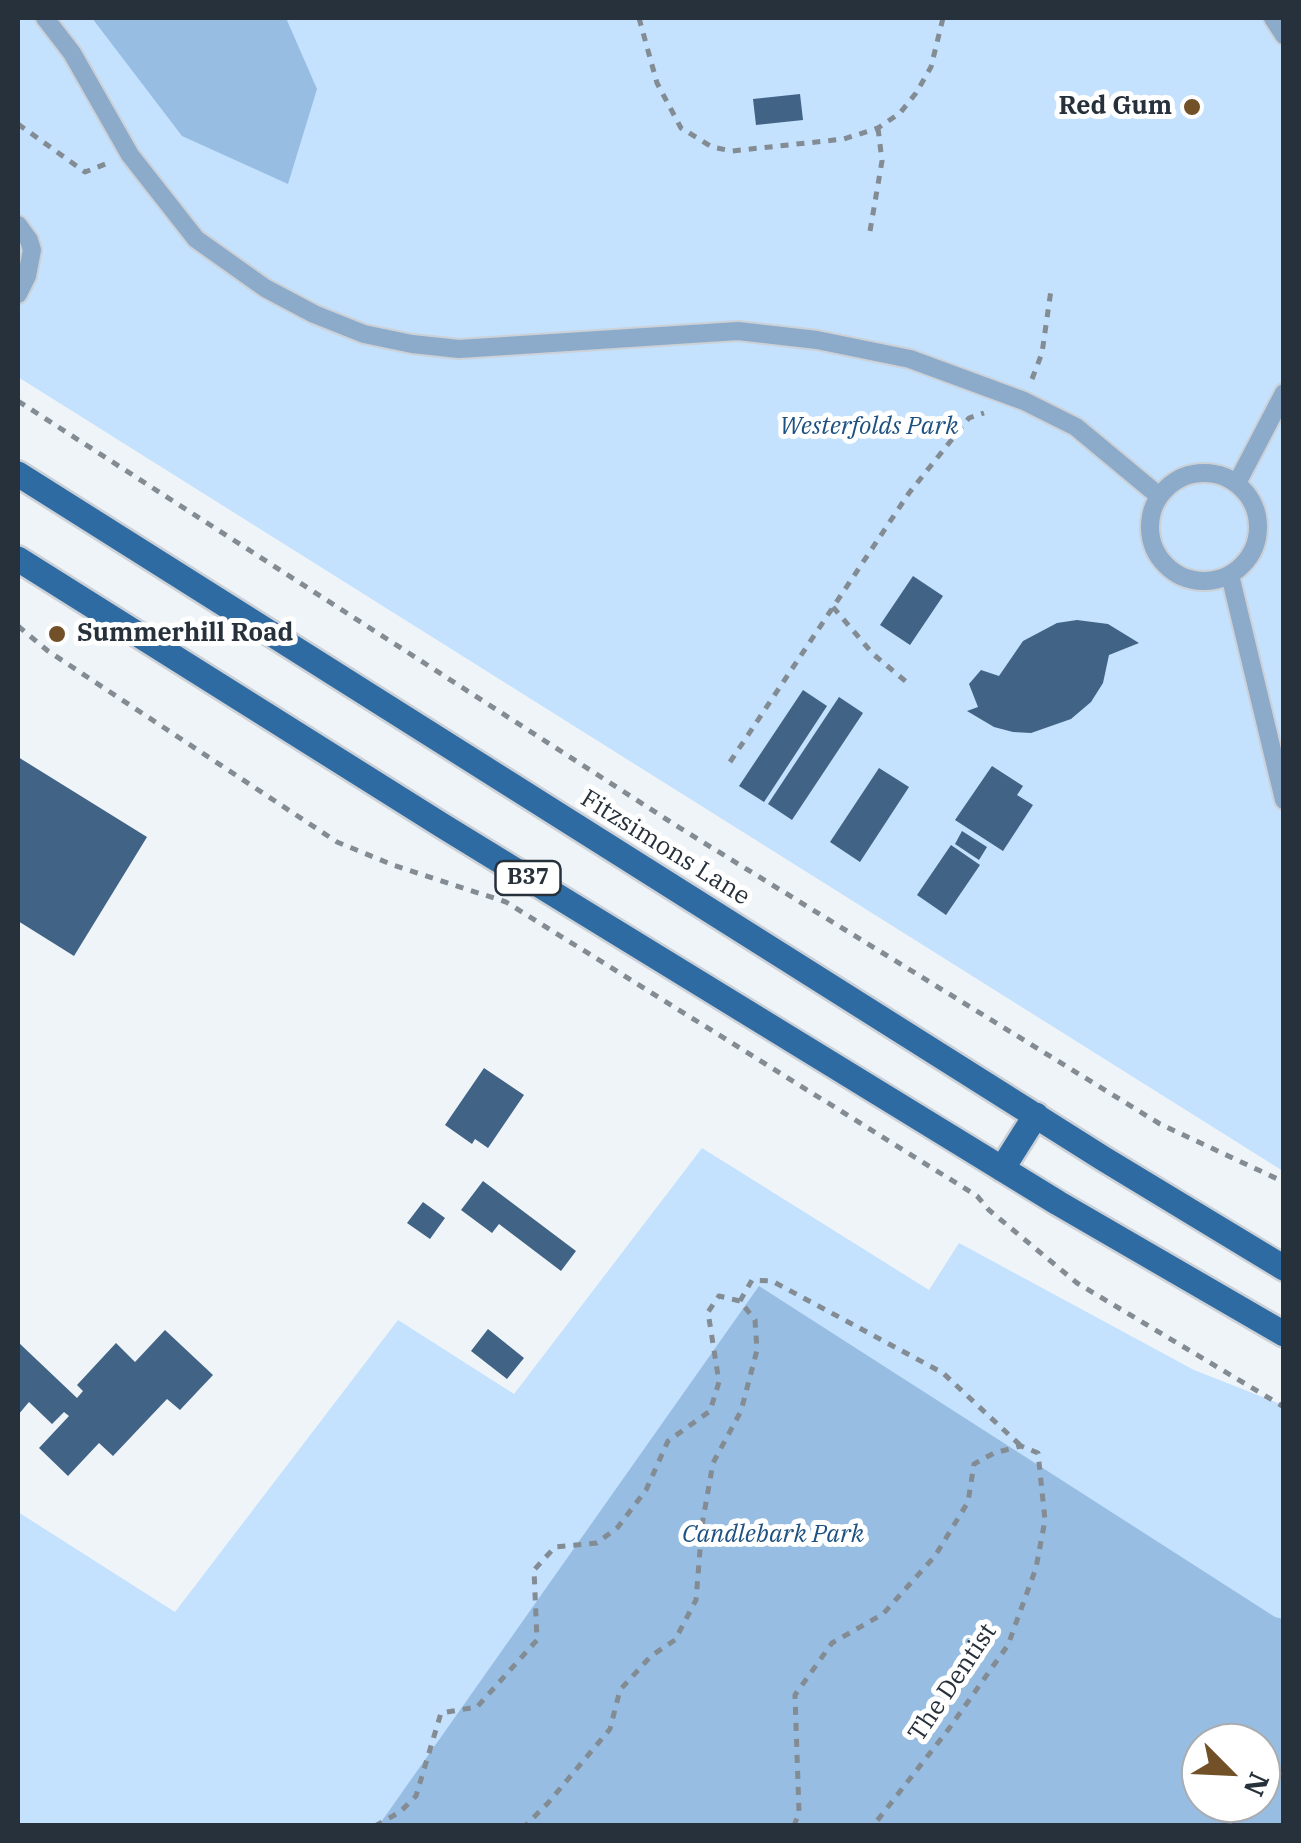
<!DOCTYPE html>
<style>
body{margin:0}
#map{position:relative;width:1301px;height:1843px;overflow:hidden;background:#eff4f9;font-family:"IBM Plex Serif",serif}
canvas{display:block}
.frame{position:absolute;inset:0;border:20px solid #27313c;pointer-events:none}
.north{position:absolute;left:1181px;top:1723px;width:100px;height:100px;box-sizing:border-box;background:#fff;border:2px solid #a9adb1;border-radius:50%;rotate:114deg;font-size:28px;font-weight:700;line-height:40px;text-align:center;color:#27313c}
.north::after{content:'';display:block;margin:auto;width:35px;height:45px;background:#725028;clip-path:polygon(50% 0,100% 100%,50% 72%,0 100%)}
</style>
<div id="map">
<canvas width="1301" height="1843"></canvas>
<div class="frame"></div>
<div class="north">N</div>
</div>
<script>
const ctx = document.querySelector('canvas').getContext('2d');
ctx.lineJoin = 'round';
function fillPath(path, color) { ctx.fillStyle = color; ctx.fill(path, 'evenodd'); }
const poly = rows => new Path2D(rows.map(r => 'M' + r).join(''));
function trace(path, color, width, dash) { ctx.strokeStyle = color; ctx.lineWidth = width; ctx.lineCap = dash ? 'butt' : 'round'; ctx.setLineDash(dash || []); ctx.stroke(path); }
function drawText(font, color, halo, rows, align = 'center') {
  ctx.font = font + ' "IBM Plex Serif",serif'; ctx.lineWidth = 10; ctx.setLineDash([]); ctx.textBaseline = 'middle'; ctx.strokeStyle = halo; ctx.fillStyle = color; for (const [text, x, y, turn = 0] of rows) {
    ctx.save(); ctx.translate(x, y); ctx.rotate((+turn || 0) * Math.PI / 180); ctx.textAlign = isNaN(turn) ? turn : align; if (halo) ctx.strokeText(text, 0, 0); ctx.fillText(text, 0, 0); ctx.restore();
  }
}
fillPath(poly([
 [18,18,1283,18,1283,1171,18,377],
 [702,1148,929,1290,959,1243,1194,1370,1283,1405,1283,1825,18,1825,18,1512,175,1612,398,1320,514,1394],
 [1201,1743,1261,1743,1261,1803,1201,1803]
]), '#c4e1fe');
fillPath(poly([
 [92,18,286,18,317,89,288,184,182,136],
 [759,1286,1275,1617,1283,1619,1283,1825,379,1825],
 [1201,1743,1261,1743,1261,1803,1201,1803]
]), '#98bde3');
fillPath(poly([
 [800,94,803,120,756,125,753,99],
 [913,576,943,596,910,645,880,625],
 [1077,620,1108,624,1139,643,1109,655,1103,683,1091,702,1071,719,1031,733,1013,732,994,727,967,711,978,707,969,684,981,670,999,676,1023,641,1057,623],
 [803,690,827,706,764,802,739,786],
 [839,697,863,713,792,820,768,804],
 [18,757,147,837,74,956,18,921],
 [992,766,1023,786,1017,795,1033,805,1003,851,955,820],
 [879,768,909,787,860,862,830,842],
 [962,831,987,847,979,860,955,844],
 [951,845,980,865,946,915,917,895],
 [484,1068,524,1095,488,1148,475,1139,472,1144,445,1125],
 [483,1181,576,1251,561,1271,499,1224,492,1233,461,1210],
 [423,1202,445,1218,430,1239,407,1223],
 [488,1329,524,1358,507,1379,471,1351],
 [165,1330,213,1375,180,1410,167,1399,113,1456,99,1443,68,1476,39,1448,69,1416,64,1412,52,1424,29,1402,18,1415,18,1342,77,1398,83,1391,77,1385,116,1343,135,1362]
]), '#416385');
const lane = poly([
 [45,18,72,53,130,155,196,239,265,288,314,314,364,334,412,344,459,349,738,331,817,340,910,359,1024,401,1076,427,1159,496],
 [1273,18,1284,35],
 [18,225,29,240,32,250,27,276,18,294],
 '1150 527a54 54 0 1 1 108 0a54 54 0 1 1-108 0Z',
 [1237,483,1284,393],
 [1230,575,1284,800]
]);
const primary = poly([
 [18,474,1104,1159,1284,1268],
 [18,559,443,826,1058,1203,1284,1334],
 [1002,1169,1036,1115]
]);
trace(lane, '#cbd1d7', 22);
trace(primary, '#cbd1d7', 30);
trace(poly([
 [639,18,657,83,681,128,712,147,732,151,844,139,878,128,900,113,916,93,931,67,943,18],
 [18,124,85,172,108,163],
 [870,231,882,161,878,128],
 [1032,379,1042,353,1051,290],
 [18,401,680,828,1160,1124,1284,1182],
 [833,607,873,654,910,685],
 [18,626,48,651,337,842,393,865,506,902,977,1196,989,1210,1077,1283,1284,1407],
 [730,762,909,493,969,418,984,413],
 [740,1301,752,1280,772,1281,943,1373,1021,1446],
 [375,1826,400,1812,416,1796,441,1713,477,1707,537,1640,534,1570,555,1547,597,1543,618,1527,646,1490,668,1441,710,1411,719,1382,708,1312,719,1296,740,1301,755,1320,757,1350,741,1411,713,1463,702,1525,696,1600,675,1640,651,1656,620,1690,610,1729,548,1803,525,1826],
 [794,1826,799,1812,795,1695,832,1643,883,1614,935,1556,968,1502,974,1464,994,1453,1021,1446,1038,1453,1045,1520,1036,1568,1008,1645,948,1730,873,1826]
]), '#838b93', 5, [8, 8]);
trace(lane, '#8caaca', 18);
trace(primary, '#2f6ba3', 25);
for (const [x, y, r, color] of [
 [1192,107,10,"#725028"],
 [57,634,10,"#725028"]
]) { const dot = new Path2D(); dot.arc(x, y, r, 0, 2 * Math.PI); ctx.fillStyle = color; ctx.fill(dot); trace(dot, '#fff', 4); }
for (const [x, y, w] of [
 [528,878,65]
]) { const box = new Path2D(); box.roundRect(x - w / 2, y - 17, w, 34, 8); ctx.fillStyle = '#fff'; ctx.fill(box); trace(box, '#27313c', 2.5); }
drawText('bold 22px', '#27313c', null, [
 ["B37",528,878]
]);
drawText('bold 25px', '#27313c', '#fff', [
 ["Red Gum",1172,107],
 ["Summerhill Road",77,634,"left"]
], 'right');
drawText('italic 25px', '#1c5181', '#fff', [
 ["Westerfolds Park",869,427],
 ["Candlebark Park",773,1535]
]);
drawText('25px', '#27313c', '#fff', [
 ["Fitzsimons Lane",665,848,32],
 ["The Dentist",953,1683,-56]
]);
</script>
